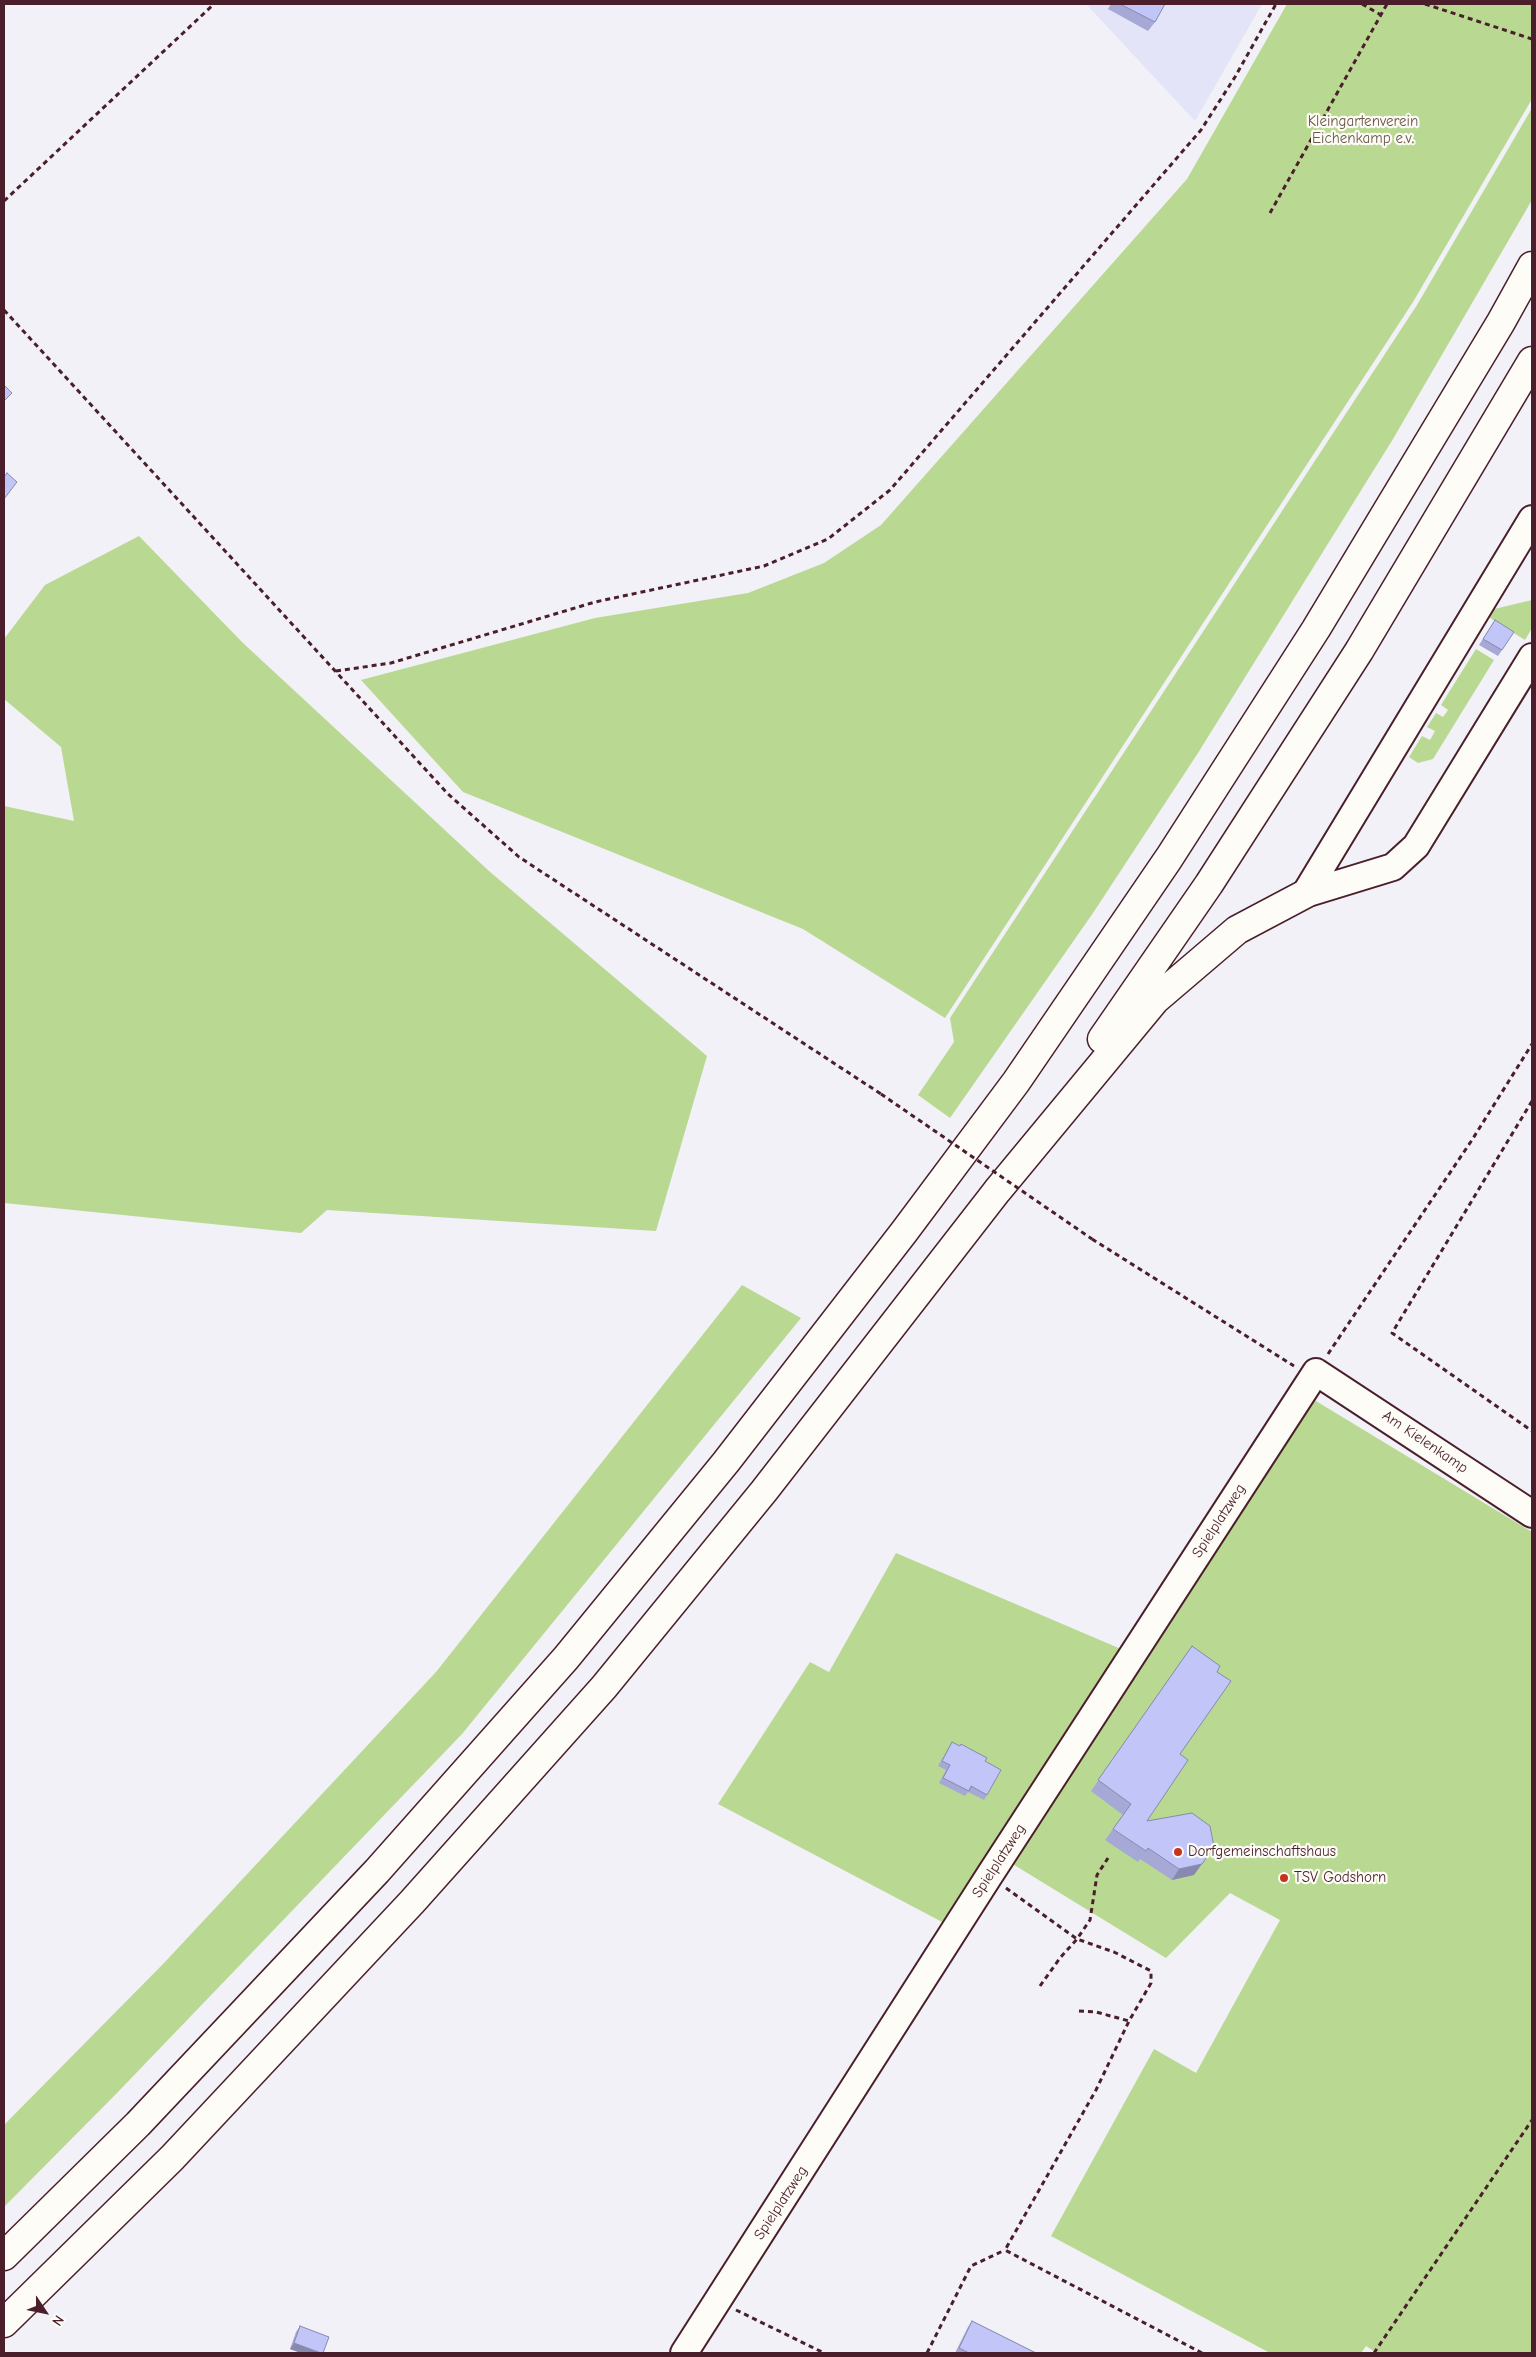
<!DOCTYPE html>
<style>
body{margin:0}
#map{position:relative;width:1536px;height:2357px;overflow:hidden;background:#f1f1f7;font-family:"Comic Neue",sans-serif}
canvas{display:block}
.frame{position:absolute;inset:0;border:5px solid #4a1f2b;pointer-events:none}
.north{position:absolute;left:20px;top:2287px;width:50px;height:50px;-webkit-text-stroke:4px #fdfcf7;paint-order:stroke;rotate:124deg;font-size:14px;font-weight:700;line-height:20px;text-align:center;color:#4a1f2b}
.north::after{content:'';display:block;margin:auto;width:18px;height:22px;background:#4a1f2b;clip-path:polygon(50% 0,100% 100%,50% 72%,0 100%)}
</style>
<div id="map">
<canvas width="1536" height="2357"></canvas>
<div class="frame"></div>
<div class="north">N</div>
</div>
<script>
const ctx = document.querySelector('canvas').getContext('2d');
ctx.lineJoin = 'round';
function fillPath(path, color) { ctx.fillStyle = color; ctx.fill(path, 'evenodd'); }
const poly = rows => new Path2D(rows.map(r => 'M' + r).join(''));
function trace(path, color, width, dash) { ctx.strokeStyle = color; ctx.lineWidth = width; ctx.lineCap = dash ? 'butt' : 'round'; ctx.setLineDash(dash || []); ctx.stroke(path); }
function drawText(font, color, halo, rows, align = 'center') {
  ctx.font = font + ' "Comic Neue",sans-serif'; ctx.lineWidth = 4.5; ctx.setLineDash([]); ctx.textBaseline = 'middle'; ctx.strokeStyle = halo; ctx.fillStyle = color; for (const [text, x, y, turn = 0] of rows) {
    ctx.save(); ctx.translate(x, y); ctx.rotate((+turn || 0) * Math.PI / 180); ctx.textAlign = isNaN(turn) ? turn : align; if (halo) ctx.strokeText(text, 0, 0); ctx.fillText(text, 0, 0); ctx.restore();
  }
}
fillPath(poly([
 [1086,4,1262,4,1195,121]
]), '#e3e4f7');
fillPath(poly([
 [1287,4,1532,4,1532,99,1413,302,945,1018,803,929,463,792,361,680,595,618,748,593,824,563,881,525,1187,179],
 [1532,108,1532,200,1393,439,1198,753,1093,913,950,1118,918,1095,954,1042,950,1018,1417,305],
 [139,536,243,643,489,871,707,1056,656,1231,327,1210,301,1233,4,1203,4,806,74,821,61,747,4,699,4,639,45,585],
 [1532,600,1532,628,1525,640,1487,616,1490,610],
 [1476,649,1494,660,1433,759,1418,763,1409,757,1422,736,1430,740,1435,731,1427,727,1436,713,1443,717,1448,710,1441,705],
 [742,1285,801,1318,462,1734,116,2094,4,2207,4,2125,164,1963,436,1672],
 [1311,1398,1532,1532,1532,2353,1377,2353,1366,2346,1361,2353,1270,2353,1051,2236,1154,2049,1196,2073,1280,1920,1230,1893,1166,1958,1011,1863],
 [896,1553,1121,1649,946,1924,718,1804,810,1662,829,1672]
]), '#b9d992');
const minor = poly([
 [1305,894,1532,519],
 [1305,894,1393,867,1416,846,1532,657],
 [684,2353,989,1876,1316,1372,1532,1514]
]);
const highway = poly([
 [1102,1039,1209,884,1359,651,1532,361],
 [4,2256,138,2124,377,1871,566,1658,726,1462,904,1232,1016,1082,1169,858,1316,629,1501,322,1532,266],
 [4,2323,172,2158,412,1902,604,1687,764,1491,997,1191,1155,1000,1237,930,1305,894]
]);
trace(minor, '#4a1f2b', 30);
trace(highway, '#4a1f2b', 31);
trace(poly([
 [1362,4,1381,15],
 [1425,4,1532,39],
 [4,201,214,4],
 [1270,213,1387,4],
 [4,310,448,794,519,857,881,1094],
 [336,671,391,663,595,602,764,566,828,539,890,490,1201,130,1235,77,1276,4],
 [1532,1101,1392,1333,1532,1431],
 [1092,1239,1294,1366],
 [1328,1354,1472,1140,1532,1044],
 [1006,1888,1077,1939,1114,1952,1151,1971,1151,1983,1129,2021,1096,2090,1005,2250,1202,2353],
 [1040,1986,1060,1958,1077,1939,1090,1920,1097,1875,1108,1858],
 [1079,2011,1096,2012,1129,2021],
 [736,2310,824,2353],
 [927,2353,971,2266,1005,2250],
 [1374,2353,1532,2120]
]), '#4a1f2b', 3, [5, 4]);
trace(minor, '#fdfcf7', 26);
trace(highway, '#fdfcf7', 28);
trace(poly([
 [881,1094,1092,1239]
]), '#4a1f2b', 3, [5, 4]);
fillPath(poly([
 [1111,4,1165,4,1155,22,1148,31,1108,9],
 [1495,620,1502,650,1498,656,1479,645],
 [1192,1646,1217,1672,1180,1754,1147,1821,1194,1875,1172,1880,1140,1859,1138,1862,1105,1840,1123,1815,1091,1791],
 [952,1742,985,1761,987,1795,984,1800,968,1792,965,1796,939,1783,946,1770,938,1766],
 [972,2321,1036,2353,955,2353,968,2327],
 [300,2326,323,2353,301,2353,290,2349,296,2332]
]), '#a6a9d5');
fillPath(poly([
 [1202,1864,1194,1875,1172,1880,1179,1869],
 [294,2343,321,2353,301,2353,290,2349]
]), '#878aae');
const building = poly([
 [1120,4,1165,4,1155,22,1120,4],
 [4,385,12,393,4,401,4,385],
 [7,473,17,482,4,499,4,477,7,473],
 [1495,620,1514,632,1502,650,1483,639,1495,620],
 [1192,1646,1220,1666,1217,1672,1231,1681,1180,1754,1188,1760,1147,1821,1192,1813,1210,1826,1214,1847,1202,1864,1179,1869,1148,1848,1146,1851,1113,1829,1131,1804,1098,1780,1192,1646],
 [952,1742,960,1746,961,1744,987,1758,985,1761,1001,1770,987,1795,971,1786,969,1791,943,1778,950,1765,942,1761,952,1742],
 [972,2321,1036,2353,969,2353,959,2348,972,2321],
 [300,2326,329,2337,323,2353,321,2353,294,2343,300,2326]
]);
fillPath(building, '#c1c5f8');
trace(building, '#878aae', 1);
for (const [x, y, r, color] of [
 [1178,1852,5,"#c8321e"],
 [1284,1878,5,"#c8321e"]
]) { const dot = new Path2D(); dot.arc(x, y, r, 0, 2 * Math.PI); ctx.fillStyle = color; ctx.fill(dot); trace(dot, '#fdfcf7', 2); }
drawText('15px', '#6b574a', '#fdfcf7', [
 ["Kleingartenverein",1363,122],
 ["Eichenkamp e.v.",1363,139]
]);
drawText('15px', '#4a1f2b', '#fdfcf7', [
 ["Am Kielenkamp",1425,1442,34],
 ["Spielplatzweg",1219,1521,-57],
 ["Spielplatzweg",999,1861,-57],
 ["Spielplatzweg",781,2203,-57]
]);
drawText('15px', '#4a1f2b', '#fdfcf7', [
 ["Dorfgemeinschaftshaus",1188,1852],
 ["TSV Godshorn",1294,1878]
], 'left');
</script>
